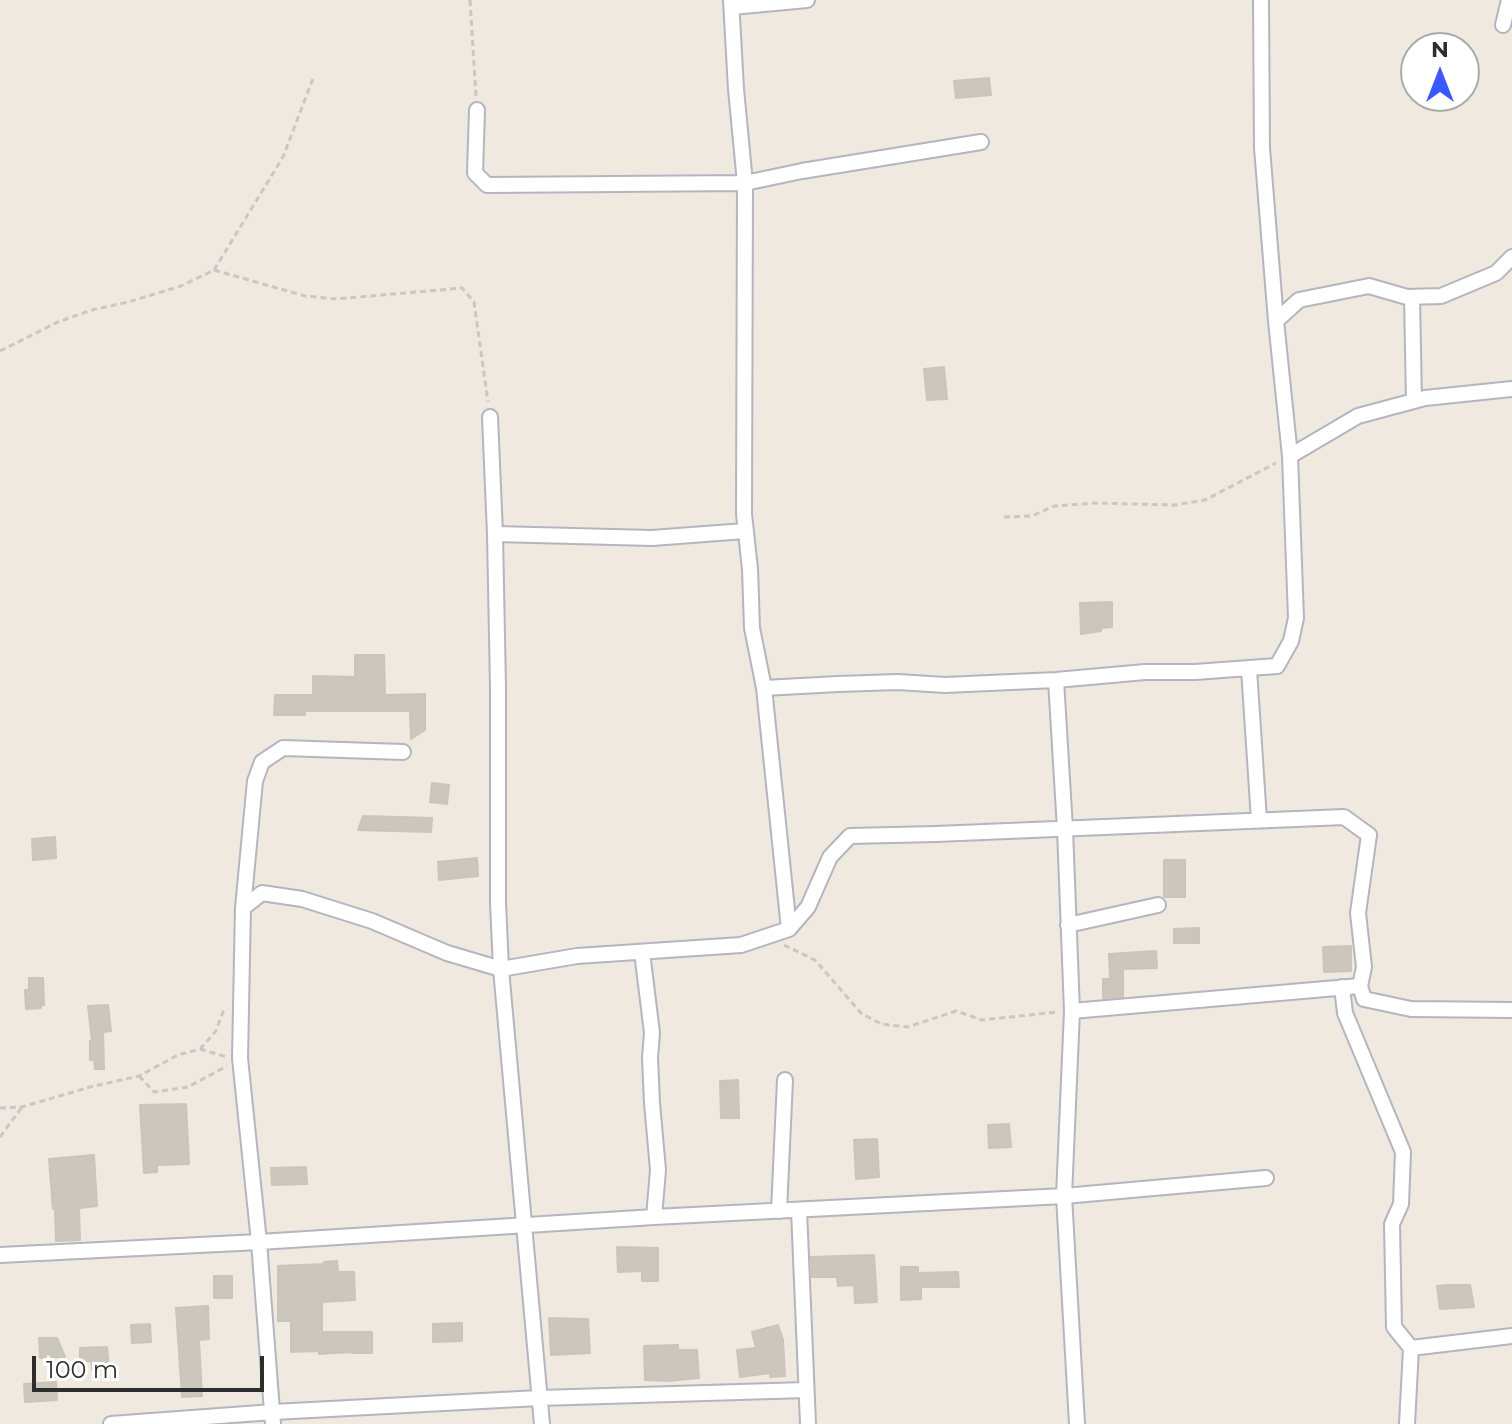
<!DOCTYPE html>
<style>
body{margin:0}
#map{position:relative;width:1512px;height:1424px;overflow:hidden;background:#efe9df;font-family:Montserrat,sans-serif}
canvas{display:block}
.north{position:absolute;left:1400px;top:32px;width:80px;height:80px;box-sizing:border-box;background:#fff;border:2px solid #ababab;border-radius:50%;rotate:0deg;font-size:22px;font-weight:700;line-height:32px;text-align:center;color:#2d2d2d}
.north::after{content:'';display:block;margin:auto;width:28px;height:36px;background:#3d58ff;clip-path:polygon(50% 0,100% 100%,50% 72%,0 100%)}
.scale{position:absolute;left:32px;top:1356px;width:232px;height:36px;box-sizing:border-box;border:4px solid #2d2d2d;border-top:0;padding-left:10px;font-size:24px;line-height:28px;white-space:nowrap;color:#2d2d2d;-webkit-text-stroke:6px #fff;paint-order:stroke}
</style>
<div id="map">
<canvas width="1512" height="1424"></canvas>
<div class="north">N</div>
<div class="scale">100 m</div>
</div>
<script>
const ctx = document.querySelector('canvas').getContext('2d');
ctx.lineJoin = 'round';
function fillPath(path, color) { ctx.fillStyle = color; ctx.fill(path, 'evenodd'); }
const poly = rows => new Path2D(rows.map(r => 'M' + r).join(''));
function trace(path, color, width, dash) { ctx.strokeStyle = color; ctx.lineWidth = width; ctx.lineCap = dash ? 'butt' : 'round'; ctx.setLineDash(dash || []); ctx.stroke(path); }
const building = poly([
 [989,78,991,95,956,98,954,81,989,78],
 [944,367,947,399,927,400,924,369,944,367],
 [1112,602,1112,627,1101,628,1101,631,1081,634,1080,603,1112,602],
 [355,655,384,655,385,695,425,694,425,730,411,739,410,711,305,711,305,715,274,715,275,695,313,695,313,676,355,677,355,655],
 [432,783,449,785,447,804,430,802,432,783],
 [363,816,432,818,431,832,358,830,363,816],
 [55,837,56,858,33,860,32,839,55,837],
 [477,858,478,876,439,880,438,862,477,858],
 [1164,860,1185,860,1185,897,1164,897,1164,860],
 [1199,928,1199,943,1174,943,1174,929,1199,928],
 [1351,946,1351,971,1324,972,1323,947,1351,946],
 [1156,951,1157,968,1123,969,1123,997,1103,998,1103,979,1110,979,1109,954,1156,951],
 [29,978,43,978,44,1005,41,1005,41,1008,26,1009,25,990,29,990,29,978],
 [108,1005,111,1031,103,1032,104,1069,95,1069,94,1060,90,1060,90,1041,92,1041,88,1006,108,1005],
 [738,1080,739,1118,721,1118,720,1081,738,1080],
 [186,1104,189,1164,157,1165,157,1172,144,1173,140,1105,186,1104],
 [1009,1124,1011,1147,989,1148,988,1125,1009,1124],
 [877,1139,879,1177,856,1179,854,1140,877,1139],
 [94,1155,97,1206,79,1208,80,1240,56,1241,55,1209,53,1209,49,1159,94,1155],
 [306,1167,307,1184,272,1185,271,1168,306,1167],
 [617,1247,658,1248,658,1281,642,1281,642,1271,618,1272,617,1247],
 [874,1255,877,1302,855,1303,854,1285,838,1286,837,1277,812,1277,811,1257,874,1255],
 [337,1261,338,1272,354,1272,355,1300,322,1302,322,1332,372,1332,372,1353,352,1353,352,1352,319,1354,319,1351,291,1352,291,1321,278,1321,278,1266,324,1264,324,1262,337,1261],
 [901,1267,918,1267,918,1273,958,1272,959,1287,921,1287,921,1299,901,1300,901,1267],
 [214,1276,232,1276,232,1298,214,1298,214,1276],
 [1447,1285,1470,1285,1474,1307,1440,1309,1437,1286,1447,1285],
 [208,1306,209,1339,199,1340,202,1396,182,1397,176,1308,208,1306],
 [549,1318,588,1319,590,1353,551,1355,549,1318],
 [462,1323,462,1341,433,1342,433,1324,462,1323],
 [150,1324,151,1342,132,1343,131,1325,150,1324],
 [778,1325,783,1340,785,1376,770,1377,770,1373,740,1377,737,1350,756,1348,752,1332,778,1325],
 [39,1338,57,1338,65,1357,40,1358,39,1338],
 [678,1345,678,1350,697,1350,699,1378,668,1381,645,1380,644,1346,678,1345],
 [107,1347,109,1368,92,1370,91,1361,80,1362,80,1348,107,1347],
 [56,1382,57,1400,25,1402,24,1384,56,1382]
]);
fillPath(building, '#cbc7bd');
trace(building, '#cbc5b8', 2);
const minor = poly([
 [731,0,736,89,745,183,744,514,750,569,752,628,764,688,789,929],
 [732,7,807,0],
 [1503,25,1509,0],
 [477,110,475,173,487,185,745,183,802,171,981,142],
 [1412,297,1414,401],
 [1276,321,1299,300,1369,286,1407,297,1441,296,1496,273,1512,257],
 [490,417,495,534,498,688,498,903,501,969,542,1424],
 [1290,456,1358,416,1425,398,1512,389],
 [495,534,652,538,745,531],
 [1249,669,1259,820],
 [1056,680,1065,829,1072,1011,1064,1196,1077,1424],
 [764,688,838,684,898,682,945,685,1056,680,1145,672,1195,672,1277,666,1291,641,1296,618,1290,456,1276,321,1262,148,1261,0],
 [243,908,262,893,302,899,372,921,447,953,501,969,577,956,741,945,789,929,808,907,830,857,850,836,936,834,1344,817,1369,835,1358,913,1364,967,1360,986,1072,1011],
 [1068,925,1158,905],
 [642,952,652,1033,650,1058,652,1103,658,1170,654,1217],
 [1360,986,1364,999,1411,1009,1512,1010],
 [1342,987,1345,1013,1403,1152,1401,1204,1392,1224,1394,1327,1411,1348,1407,1424],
 [799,1210,808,1424],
 [779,1211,785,1080],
 [0,1255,259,1242,654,1217,1064,1196,1266,1178],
 [1411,1348,1512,1336],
 [111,1424,273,1412,539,1398,806,1390],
 [273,1424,259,1242,240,1058,243,908,255,781,262,762,283,748,403,752]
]);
trace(minor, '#b3b5c1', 18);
trace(poly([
 [470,0,476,96],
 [214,270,283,157,314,76],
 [0,351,58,322,92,310,128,302,181,286,214,270,305,296,336,299,462,288,474,302,488,402],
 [1004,517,1032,516,1054,506,1096,503,1174,505,1205,500,1276,463],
 [784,945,815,960,861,1013,881,1024,908,1027,956,1011,982,1020,1058,1012],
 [200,1049,227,1057],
 [139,1076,154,1092,188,1087,227,1066],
 [0,1108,22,1107,90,1087,139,1076,178,1055,200,1049,216,1031,223,1012,227,1008],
 [0,1137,22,1107]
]), '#c8c8c8', 3, [6, 4]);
trace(minor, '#fff', 14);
</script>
